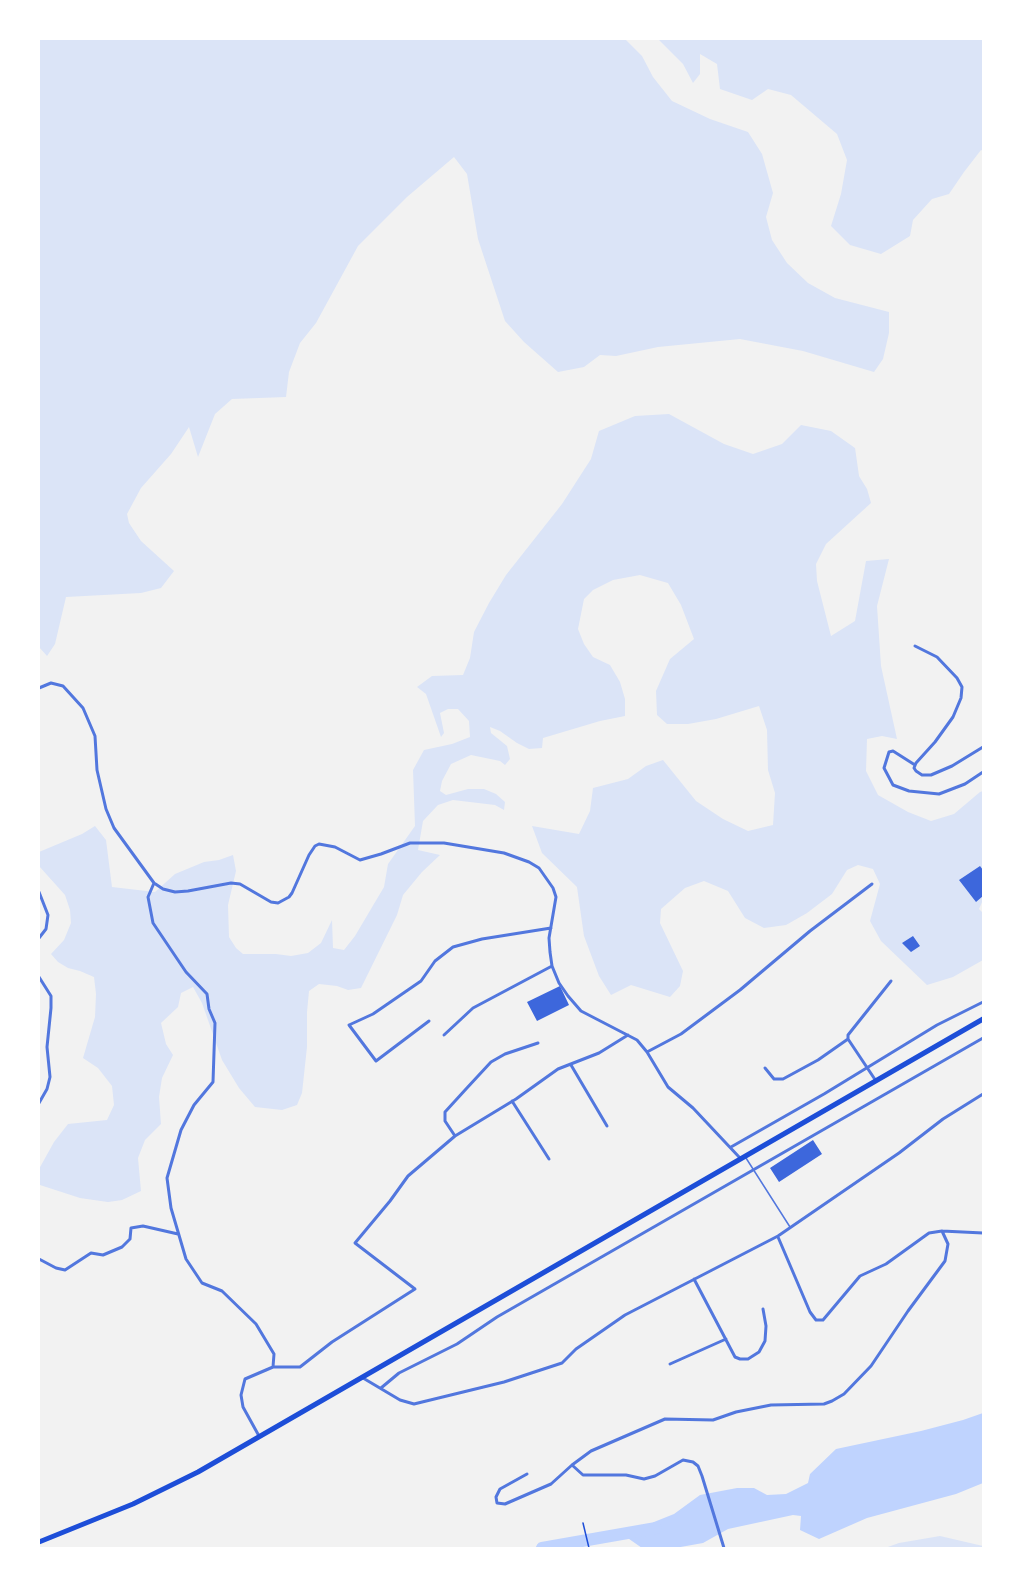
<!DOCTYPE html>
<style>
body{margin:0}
#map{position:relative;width:1022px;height:1587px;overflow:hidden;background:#f2f2f2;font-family:Cabin,sans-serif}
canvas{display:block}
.frame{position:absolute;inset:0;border:40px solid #fff;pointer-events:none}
</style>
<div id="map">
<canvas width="1022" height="1587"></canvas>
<div class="frame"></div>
</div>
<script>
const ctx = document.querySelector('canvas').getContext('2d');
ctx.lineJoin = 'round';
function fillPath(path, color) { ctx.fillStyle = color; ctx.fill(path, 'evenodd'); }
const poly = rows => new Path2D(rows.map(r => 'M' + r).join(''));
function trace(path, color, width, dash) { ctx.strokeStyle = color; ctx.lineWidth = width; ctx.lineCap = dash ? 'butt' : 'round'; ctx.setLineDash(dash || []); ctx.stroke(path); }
fillPath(poly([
 [39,39,625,39,642,56,653,77,672,101,710,119,748,132,762,154,773,193,766,217,772,240,787,263,808,283,835,298,889,312,889,333,883,359,874,372,803,351,740,339,658,347,616,356,600,355,584,367,558,372,524,342,505,321,478,239,467,174,454,157,407,197,358,246,316,323,300,343,289,372,286,397,232,399,215,414,198,457,189,427,171,454,141,488,127,514,129,523,141,541,174,571,161,588,141,593,66,597,55,644,47,656,39,647],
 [658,39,983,39,983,151,981,150,964,172,949,194,932,199,913,220,910,236,881,254,850,245,831,226,841,194,847,160,837,134,791,95,768,89,752,100,720,89,717,64,700,54,700,74,693,83,683,64],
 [669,414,724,444,753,454,782,444,801,425,831,431,855,448,859,476,867,489,871,503,826,544,816,564,817,581,831,636,855,621,866,561,889,559,877,606,881,666,897,739,882,736,867,739,866,771,878,795,908,812,931,821,954,814,980,792,983,791,983,900,979,909,983,913,983,960,953,977,927,985,881,941,870,921,880,884,873,869,858,865,847,870,832,894,807,913,786,925,764,928,745,918,728,891,704,881,685,888,661,909,660,923,683,971,680,986,670,997,631,985,611,995,599,976,584,936,577,887,542,853,532,826,579,834,590,811,593,788,628,779,646,766,663,760,696,801,723,819,748,831,773,825,775,793,768,770,767,730,759,706,716,719,688,724,667,724,657,715,656,691,670,659,694,639,681,605,668,583,640,575,613,580,593,590,584,599,578,629,584,644,593,657,610,665,620,682,625,699,625,716,600,721,543,738,542,748,529,749,517,743,500,731,490,727,491,733,507,746,510,759,505,765,500,761,471,755,451,764,442,781,440,791,446,795,468,789,484,789,496,794,505,802,504,810,495,805,453,800,438,805,423,821,418,850,440,855,422,872,403,895,397,915,361,988,348,990,337,986,319,984,309,991,307,1012,307,1047,302,1093,297,1105,282,1110,255,1107,239,1088,222,1060,202,1003,193,987,181,993,178,1007,161,1023,166,1044,173,1055,162,1078,159,1097,161,1124,145,1140,138,1158,141,1191,122,1200,108,1202,80,1198,40,1185,39,1169,54,1142,68,1124,107,1120,114,1105,112,1086,98,1068,83,1058,95,1017,96,994,94,977,80,971,68,968,58,962,51,954,64,940,71,923,70,910,65,895,39,866,39,852,82,834,95,826,106,840,112,887,155,892,175,874,204,862,219,860,233,855,236,871,228,905,229,937,236,948,243,954,276,954,291,956,308,953,321,943,332,920,333,948,344,950,355,936,384,887,388,864,415,826,413,770,424,750,452,744,470,737,469,721,458,709,448,709,440,713,444,733,441,737,426,694,417,687,432,676,463,675,470,658,474,632,489,603,506,575,562,504,591,459,599,431,635,416],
 [940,1536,983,1546,983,1548,885,1548,899,1543]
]), '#dbe4f7');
fillPath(poly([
 [983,1413,983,1483,956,1494,867,1518,819,1539,800,1530,801,1516,793,1515,728,1529,703,1543,675,1548,642,1548,622,1534,641,1531,654,1522,674,1514,700,1495,737,1488,754,1488,767,1495,786,1494,808,1483,810,1474,836,1449,921,1431,963,1420]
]), '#bfd3fe');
trace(poly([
 [542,1548,656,1528]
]), '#bfd3fe', 12);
fillPath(poly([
 [980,866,983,870,983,896,976,902,959,880],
 [913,936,920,946,911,952,902,943],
 [560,986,569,1005,537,1021,527,1002],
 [813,1140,822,1154,779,1182,770,1168]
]), '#3d67dc');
trace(poly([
 [583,1523,589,1548]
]), '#1d4ed8', 1.5);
trace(poly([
 [746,1158,790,1227]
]), '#5277de', 1.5);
trace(poly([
 [915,646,937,657,957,678,962,687,961,698,953,717,935,742,916,763,914,768,916,771,922,775,931,775,952,766,983,747],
 [39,688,51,683,63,686,83,708,95,736,97,770,106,809,114,828,154,883,163,889,175,892,188,891,231,883,240,884,271,902,278,903,289,897,292,893,309,855,315,846,319,844,335,847,360,860,381,854,410,843,444,843,504,853,529,862,539,868,553,888,556,897,549,938,550,952,552,966,559,983,568,996,581,1011,637,1040,647,1052,668,1087,693,1108,740,1158],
 [915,765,893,751,889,752,884,768,893,785,909,791,939,794,965,784,983,772],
 [154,883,148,897,153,923,186,972,207,994,209,1009,215,1023,213,1082,194,1105,181,1130,167,1178,171,1208,186,1259,202,1283,222,1291,256,1324,274,1354,273,1367,245,1379,241,1395,243,1407,259,1436],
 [39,892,48,915,46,929,39,938],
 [39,977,51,996,51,1008,47,1047,50,1077,47,1089,39,1103],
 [429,1021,376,1061,349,1025,373,1014,421,981,435,961,453,947,482,939,551,928],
 [444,1035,473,1008,552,966],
 [647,1052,681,1034,740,990,810,931,872,884],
 [571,1065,607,1126],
 [765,1068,774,1079,783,1079,818,1060,848,1039],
 [876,1081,848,1039,848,1035,891,981],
 [512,1101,549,1159],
 [455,1136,445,1121,445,1112,466,1089,491,1062,505,1054,538,1043],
 [731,1147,824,1094,937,1025,983,1002],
 [778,1237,810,1312,816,1320,823,1320,860,1276,886,1264,929,1233,942,1231],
 [39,1259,56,1268,65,1270,91,1253,103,1255,122,1247,130,1239,131,1228,143,1226,178,1234],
 [694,1279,735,1357,740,1359,748,1359,759,1352,765,1341,766,1326,763,1309],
 [670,1364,726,1339],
 [273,1367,300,1367,332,1342,415,1289,355,1243,390,1201,408,1176,455,1136,516,1099,558,1069,599,1053,628,1035],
 [363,1378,400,1400,414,1404,504,1382,562,1363,576,1349,625,1315,778,1236,899,1153,943,1119,983,1094],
 [381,1388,399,1373,457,1344,497,1317,983,1038],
 [527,1474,500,1489,496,1497,497,1503,505,1504,551,1484,572,1465],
 [724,1548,702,1476,698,1466,693,1462,683,1460,655,1476,644,1479,626,1475,583,1475,572,1465,591,1451,665,1419,713,1420,736,1412,771,1405,824,1404,832,1401,844,1394,871,1366,908,1311,945,1261,948,1244,942,1231,983,1233]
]), '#5277de', 3);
trace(poly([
 [39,1542,133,1504,198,1472,983,1019]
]), '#1d4ed8', 5);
</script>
